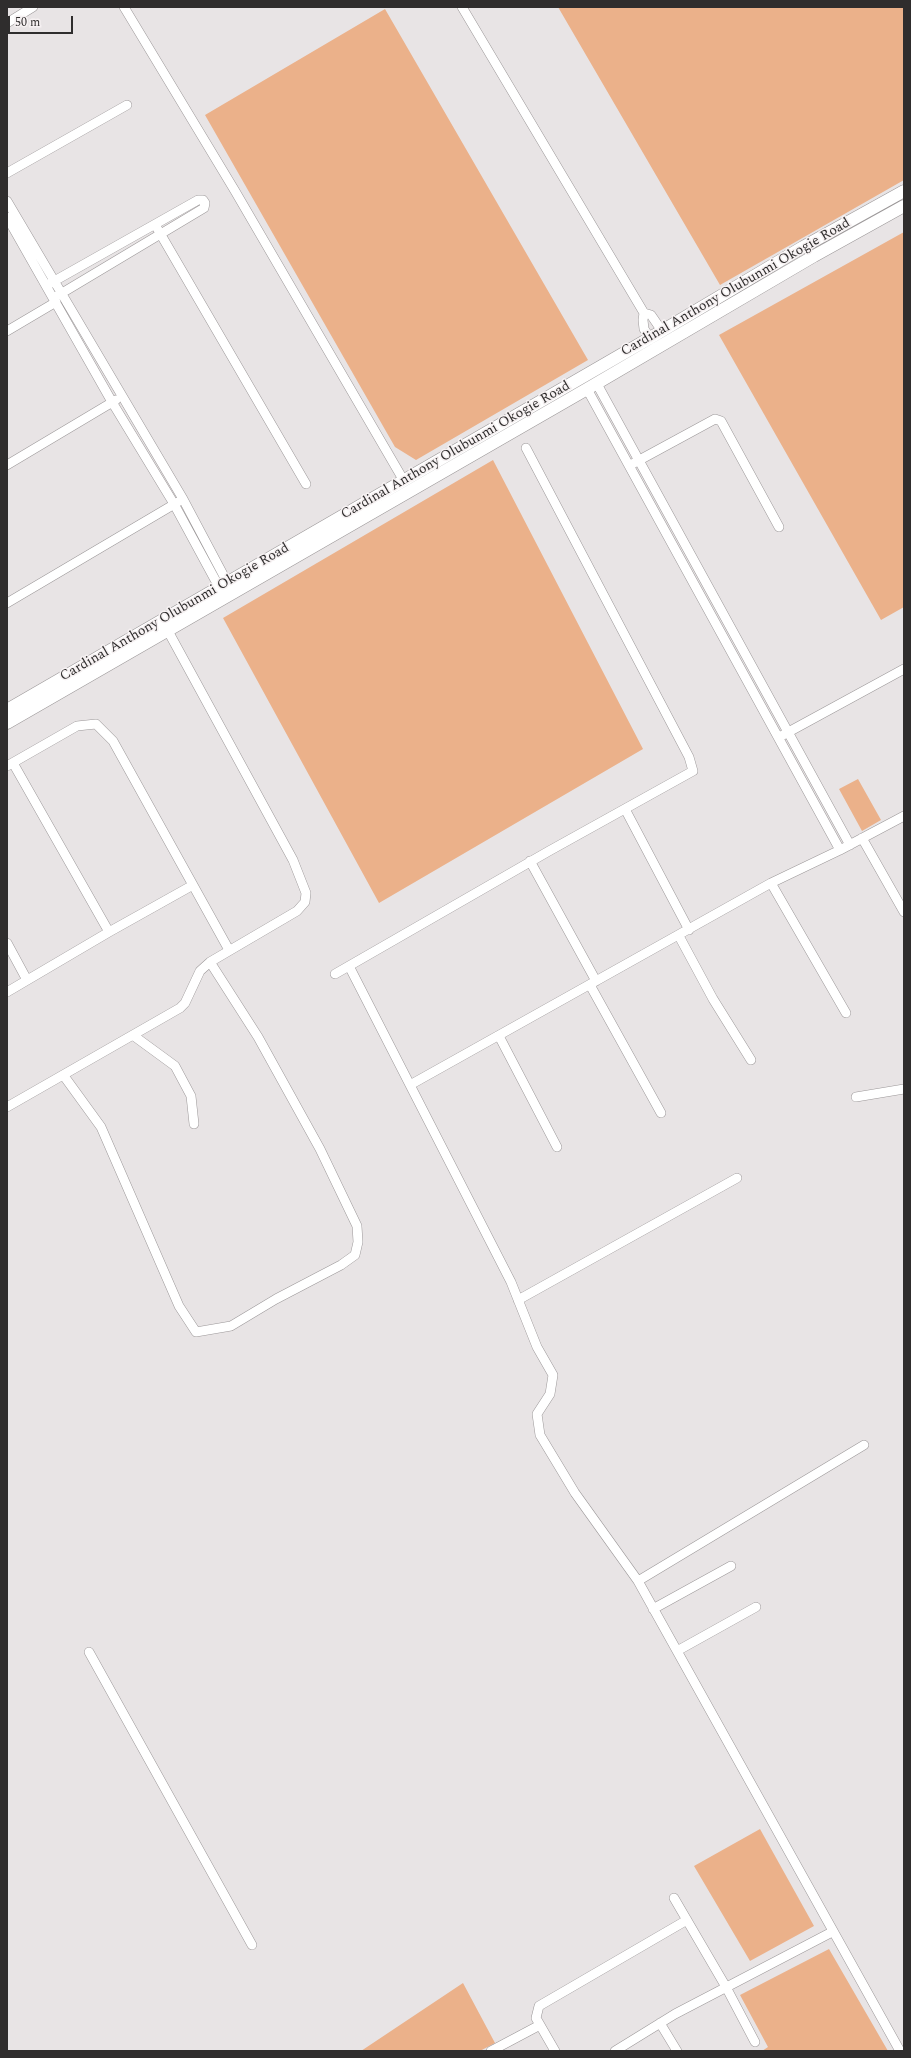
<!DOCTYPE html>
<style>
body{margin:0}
#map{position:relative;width:911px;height:2058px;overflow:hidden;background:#e8e4e5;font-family:Spectral,serif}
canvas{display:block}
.frame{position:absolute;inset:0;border:8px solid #2f2d2d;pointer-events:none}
.scale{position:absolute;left:8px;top:16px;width:65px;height:18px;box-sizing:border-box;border:2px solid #2f2d2d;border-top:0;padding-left:5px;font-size:12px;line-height:14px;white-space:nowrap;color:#2f2d2d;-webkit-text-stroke:3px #f6f1f2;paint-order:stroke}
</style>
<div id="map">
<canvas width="911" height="2058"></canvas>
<div class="frame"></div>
<div class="scale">50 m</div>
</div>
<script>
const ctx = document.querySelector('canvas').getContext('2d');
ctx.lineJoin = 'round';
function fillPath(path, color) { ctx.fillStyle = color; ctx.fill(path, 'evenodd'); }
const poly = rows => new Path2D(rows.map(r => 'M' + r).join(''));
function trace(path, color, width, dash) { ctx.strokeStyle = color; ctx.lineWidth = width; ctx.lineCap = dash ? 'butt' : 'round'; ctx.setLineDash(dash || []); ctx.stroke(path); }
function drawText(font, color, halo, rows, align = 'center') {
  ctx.font = font + ' Spectral,serif'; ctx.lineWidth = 3; ctx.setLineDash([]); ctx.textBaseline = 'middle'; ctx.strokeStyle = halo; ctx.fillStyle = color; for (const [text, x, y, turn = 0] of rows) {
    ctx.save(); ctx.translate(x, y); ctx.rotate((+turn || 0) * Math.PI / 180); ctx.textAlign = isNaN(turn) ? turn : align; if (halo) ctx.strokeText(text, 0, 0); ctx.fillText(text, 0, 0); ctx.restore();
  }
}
fillPath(poly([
 [558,7,904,7,904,180,720,285],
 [385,9,588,360,416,460,395,447,205,115],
 [904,232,904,607,881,620,719,335],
 [493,460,643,749,379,903,223,618],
 [858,779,881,820,862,831,839,789],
 [760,1829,814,1926,750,1961,694,1866],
 [829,1949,888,2051,762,2051,768,2047,740,1995],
 [463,1983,495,2043,480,2051,361,2051]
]), '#ebb18a');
const minor = poly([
 [124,7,235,191,404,481],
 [462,7,644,313,643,320,644,329,650,338],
 [7,23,33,7],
 [7,173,127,105],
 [7,201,183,499,227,582],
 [7,217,112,402,174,504,219,587],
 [157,228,306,484],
 [49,284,198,200,203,200,205,203,204,208,57,296],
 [644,313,651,315,662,331],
 [7,331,56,302],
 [597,384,850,845],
 [587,389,840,850],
 [634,463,715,419,721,421,779,527],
 [7,465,116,400],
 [7,603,178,502],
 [783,735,904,669],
 [13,763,109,932],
 [7,766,77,726,96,724,113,741,229,950],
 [625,809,689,930],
 [862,838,904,912],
 [530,861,596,981],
 [771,883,846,1013],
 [679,936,713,999,751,1060],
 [7,943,27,980],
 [349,966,410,1085],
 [335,974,549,851,693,771,689,757,526,448],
 [590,985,661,1113],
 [7,992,109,932,193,885],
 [134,1036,175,1066,191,1096,194,1124],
 [499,1036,557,1147],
 [64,1076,101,1127,179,1306,196,1332,231,1326,276,1299,341,1265,355,1255,358,1242,357,1226,320,1149,258,1037,210,962],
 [856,1097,904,1089],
 [7,1107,180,1008,185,1003,200,971,210,962,297,911,305,902,306,893,293,860,168,631],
 [518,1300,737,1178],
 [638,1581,864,1445],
 [653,1609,731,1566],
 [677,1651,756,1607],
 [89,1652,252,1945],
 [674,1898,726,1987,755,2042],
 [660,2023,677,2051],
 [491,2051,540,2025],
 [555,2051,536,2018,539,2006,687,1920],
 [615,2051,675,2014,832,1932],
 [900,2051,638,1581,575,1493,540,1435,537,1414,550,1394,553,1375,537,1347,511,1282,410,1085,771,883,840,850,904,816]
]);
const tertiary = poly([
 [7,710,650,338,803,247,904,191],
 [7,723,587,389,814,256,904,206]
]);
trace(minor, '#9b9798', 10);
trace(tertiary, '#9b9798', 13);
trace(minor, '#fff', 9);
trace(tertiary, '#fff', 12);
drawText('14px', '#2f2d2d', '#f6f1f2', [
 ["Cardinal Anthony Olubunmi Okogie Road",736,288,-30],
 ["Cardinal Anthony Olubunmi Okogie Road",456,451,-30],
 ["Cardinal Anthony Olubunmi Okogie Road",175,613,-30]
]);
</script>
